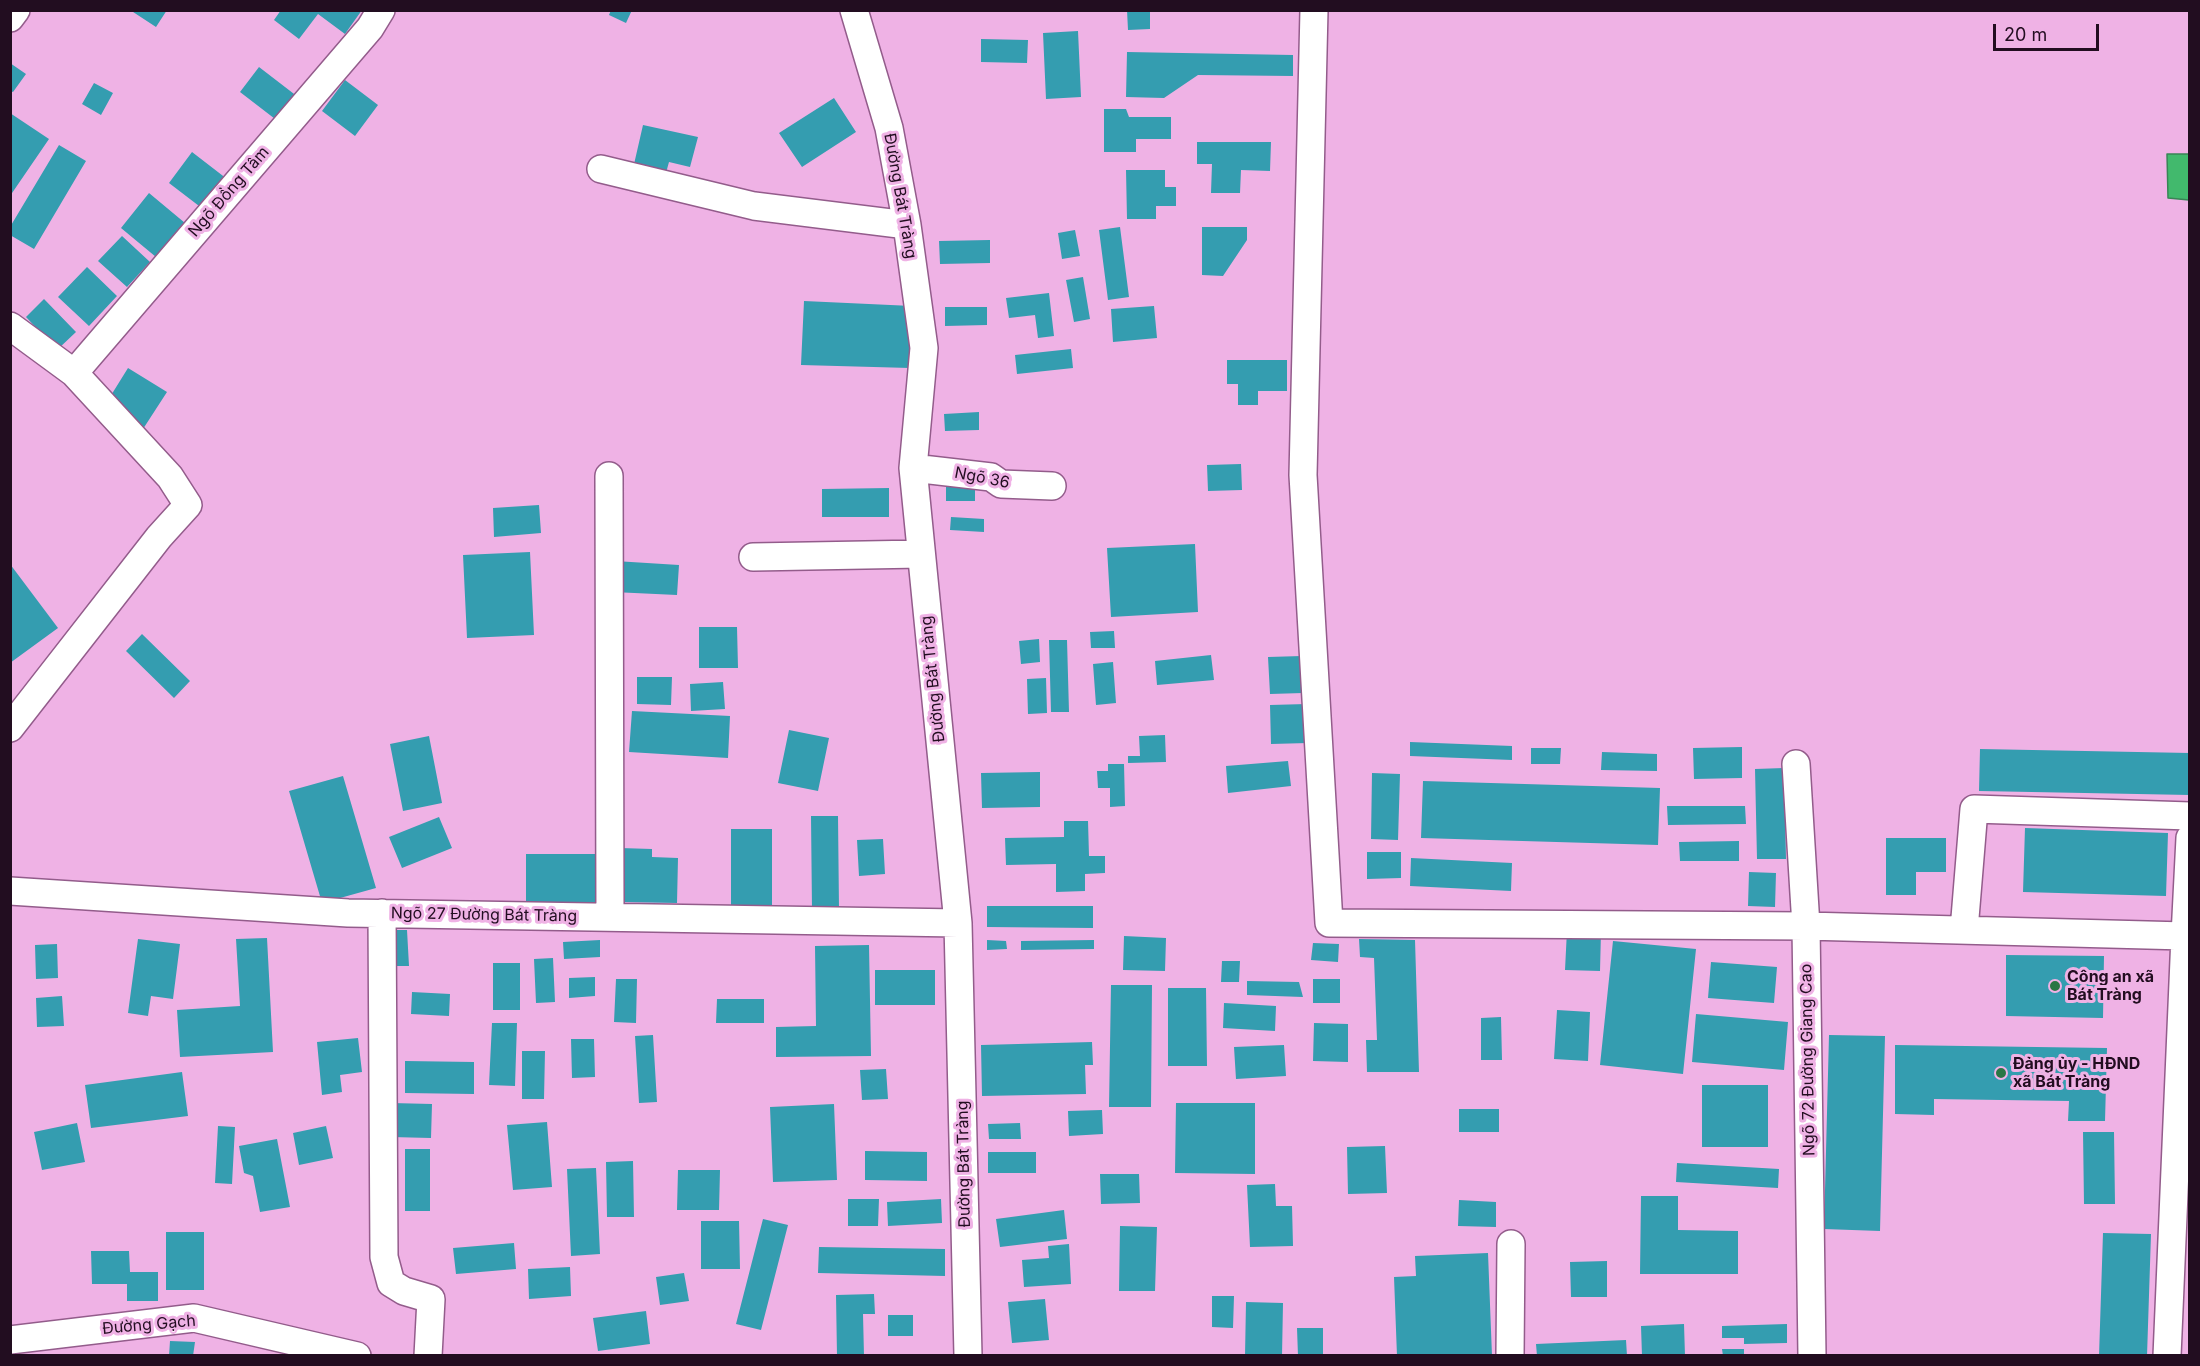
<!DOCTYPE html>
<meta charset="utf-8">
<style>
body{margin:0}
#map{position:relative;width:2200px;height:1366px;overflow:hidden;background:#efb2e5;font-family:Inter,sans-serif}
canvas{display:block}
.frame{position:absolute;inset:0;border:12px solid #220d20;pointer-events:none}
.scale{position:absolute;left:1993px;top:24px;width:106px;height:27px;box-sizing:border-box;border:3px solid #220d20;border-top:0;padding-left:8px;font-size:18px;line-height:21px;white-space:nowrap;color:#220d20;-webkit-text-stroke:4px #efb2e5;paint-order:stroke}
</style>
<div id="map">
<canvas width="2200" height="1366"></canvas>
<div class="frame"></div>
<div class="scale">20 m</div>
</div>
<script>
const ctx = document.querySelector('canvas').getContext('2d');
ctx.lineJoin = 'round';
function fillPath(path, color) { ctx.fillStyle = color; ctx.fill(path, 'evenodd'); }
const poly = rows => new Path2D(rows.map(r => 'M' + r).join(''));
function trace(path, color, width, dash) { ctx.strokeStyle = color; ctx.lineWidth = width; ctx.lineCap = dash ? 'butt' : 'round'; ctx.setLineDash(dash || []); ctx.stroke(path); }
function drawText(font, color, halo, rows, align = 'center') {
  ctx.font = font + ' Inter,sans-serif'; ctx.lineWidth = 6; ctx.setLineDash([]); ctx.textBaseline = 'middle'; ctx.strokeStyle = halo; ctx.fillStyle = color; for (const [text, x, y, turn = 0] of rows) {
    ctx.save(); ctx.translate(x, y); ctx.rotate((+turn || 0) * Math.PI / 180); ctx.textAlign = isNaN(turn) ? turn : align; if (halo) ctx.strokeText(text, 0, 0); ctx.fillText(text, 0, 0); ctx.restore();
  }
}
const water = poly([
 [2167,154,2189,154,2189,200,2168,198,2167,154]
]);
fillPath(water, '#42b96d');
trace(water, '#388556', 1.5);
fillPath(poly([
 [130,10,167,10,156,27],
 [281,10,362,10,345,34,318,14,299,39,274,20],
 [611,10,632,10,626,23,609,15],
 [1127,10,1150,10,1150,29,1128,30],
 [1078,31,1081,97,1046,99,1043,33],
 [981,39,1028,40,1027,63,981,62],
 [1127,52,1293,55,1293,76,1198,75,1164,98,1126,97],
 [10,63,26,74,13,92,10,91],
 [259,67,298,97,279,122,240,92],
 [345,80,378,105,355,136,322,111],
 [94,83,113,93,101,115,82,104],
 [834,98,856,132,802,167,779,133],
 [1104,109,1126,109,1129,117,1171,117,1171,139,1136,139,1136,152,1104,152],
 [10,113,49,139,10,196],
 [643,125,698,137,690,167,669,162,664,180,632,173],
 [1197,142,1271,142,1270,171,1241,170,1240,193,1211,193,1212,164,1197,164],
 [59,145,86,161,34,249,10,235,10,227],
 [192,152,227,179,203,209,169,183],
 [1126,170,1165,170,1165,187,1176,187,1176,206,1156,206,1156,219,1127,219],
 [149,193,185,223,156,257,121,228],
 [1120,227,1129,297,1108,300,1099,230],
 [1202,227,1247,227,1247,240,1223,276,1202,275],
 [1075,230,1080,256,1062,259,1058,233],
 [122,236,150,262,127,287,98,261],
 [990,240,990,263,940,264,939,241],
 [87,267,117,296,89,326,58,297],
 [1083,277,1090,319,1074,322,1066,280],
 [1049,293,1054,336,1038,338,1035,315,1009,318,1006,298],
 [44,299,76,332,57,350,26,317],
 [804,301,912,306,910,368,801,365],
 [1154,306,1157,338,1113,342,1111,309],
 [945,307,987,307,987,325,945,326],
 [1071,349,1073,368,1017,374,1015,355],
 [1227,360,1287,360,1287,391,1258,391,1258,405,1238,405,1238,384,1227,384],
 [128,368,167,392,143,429,105,405],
 [979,412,979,430,945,431,944,414],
 [1241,464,1242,490,1208,491,1207,465],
 [946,482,975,483,975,501,946,501],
 [889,488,889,517,822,517,822,489],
 [539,505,541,533,494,537,493,508],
 [951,517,984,519,984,532,950,530],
 [1195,544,1198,612,1111,617,1107,548],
 [530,552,534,635,467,638,463,555],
 [615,561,679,565,677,595,613,592],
 [10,564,58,628,10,663],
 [699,627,737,627,738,668,699,668],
 [1114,631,1115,648,1091,648,1090,632],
 [142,634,190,681,174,698,126,651],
 [1039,639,1040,662,1021,664,1019,641],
 [1049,640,1067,640,1069,712,1051,712],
 [1211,655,1214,680,1157,685,1155,661],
 [1302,656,1303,693,1270,694,1268,657],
 [1113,662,1116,703,1096,705,1093,664],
 [637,677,672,677,671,705,637,704],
 [1046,678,1047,713,1028,714,1027,679],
 [723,682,725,709,691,711,690,684],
 [1307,704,1308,743,1271,744,1270,705],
 [632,711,730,716,728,758,629,752],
 [789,730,829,738,818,791,778,783],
 [1165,735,1166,762,1128,763,1128,756,1140,756,1139,736],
 [429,736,442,803,403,811,390,744],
 [1410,742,1512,746,1512,760,1410,756],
 [1742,747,1742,778,1694,779,1693,748],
 [1531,748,1561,748,1560,764,1531,764],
 [1980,749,2190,753,2190,795,1979,791],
 [1602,752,1657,754,1657,771,1601,770],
 [1288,761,1291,786,1228,793,1226,766],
 [1108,764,1124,764,1125,806,1110,807,1110,788,1098,788,1097,771,1108,771],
 [1784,768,1786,859,1757,859,1755,769],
 [1040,772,1040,807,982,808,981,773],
 [1372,773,1400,774,1398,840,1371,839],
 [343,776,376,888,322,903,289,791],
 [1423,781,1660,788,1658,845,1421,838],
 [1667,806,1745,806,1746,824,1668,825],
 [811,816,838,816,839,910,812,910],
 [439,817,452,848,402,868,389,837],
 [1064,821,1088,821,1089,856,1105,856,1105,873,1085,874,1085,891,1056,892,1056,864,1006,865,1005,838,1064,837],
 [2025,828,2168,833,2166,896,2023,892],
 [731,829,772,829,772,905,731,905],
 [1886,838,1946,838,1946,872,1916,872,1916,895,1886,895],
 [883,839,885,874,859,876,857,840],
 [1739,841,1739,861,1680,861,1679,842],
 [620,848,652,849,652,857,678,858,677,903,619,902],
 [1367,852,1401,852,1401,878,1367,879],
 [526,854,599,854,599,908,526,908],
 [1411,858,1512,863,1511,891,1410,886],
 [1749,872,1776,873,1775,907,1748,906],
 [987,906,1093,906,1093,928,987,927],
 [387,930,407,930,409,966,389,966],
 [1567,930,1601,931,1600,971,1565,970],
 [1124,936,1166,938,1165,971,1123,970],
 [267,938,273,1052,180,1057,177,1010,240,1006,236,939],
 [138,939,180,944,173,999,151,996,148,1016,128,1013],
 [1359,939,1415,940,1419,1072,1367,1072,1366,1040,1377,1040,1374,958,1360,957],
 [600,940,600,957,564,959,563,942],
 [987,940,1006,941,1007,949,987,950],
 [1094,940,1094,949,1021,950,1021,941],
 [1613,941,1696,949,1683,1074,1600,1065],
 [1313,943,1339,944,1338,962,1311,960],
 [57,944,58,978,36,979,35,945],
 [869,945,871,1056,776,1057,776,1027,816,1026,815,946],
 [2006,955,2104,956,2103,1018,2006,1016],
 [553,958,555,1002,536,1003,534,959],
 [1222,961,1240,961,1239,982,1221,982],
 [1711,962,1777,967,1774,1003,1708,998],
 [493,963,520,963,520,1010,493,1010],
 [875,970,935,970,935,1005,875,1005],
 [595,977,595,996,569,998,569,978],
 [616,979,637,979,636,1023,614,1022],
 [1313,979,1340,979,1340,1003,1313,1003],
 [1247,981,1299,982,1303,997,1247,995],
 [1111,985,1152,985,1151,1107,1109,1107],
 [1168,988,1206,988,1207,1066,1168,1066],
 [412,992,450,994,449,1016,411,1014],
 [62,996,64,1026,37,1027,36,998],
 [717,999,764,999,764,1023,716,1023],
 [1224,1003,1276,1006,1275,1031,1223,1028],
 [1557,1010,1590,1012,1588,1061,1554,1059],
 [1696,1014,1788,1022,1784,1070,1692,1062],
 [1501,1017,1502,1060,1481,1060,1481,1018],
 [492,1023,517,1023,515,1086,489,1085],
 [1314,1023,1348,1024,1348,1062,1313,1061],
 [653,1035,657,1102,639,1103,635,1036],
 [1829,1035,1885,1036,1880,1231,1824,1229],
 [358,1038,362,1072,340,1075,342,1092,322,1095,317,1042],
 [571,1039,594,1039,595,1077,572,1078],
 [1092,1042,1093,1065,1085,1065,1086,1094,982,1096,981,1045],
 [1284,1045,1286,1076,1236,1079,1234,1047],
 [1895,1045,2107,1048,2105,1121,2068,1121,2069,1101,1934,1099,1934,1115,1895,1114],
 [522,1051,545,1051,544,1099,522,1099],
 [405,1061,474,1062,474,1094,405,1093],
 [886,1069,888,1099,862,1100,860,1070],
 [182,1072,188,1116,91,1128,85,1085],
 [1702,1085,1768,1085,1768,1147,1702,1147],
 [391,1103,432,1104,431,1138,391,1137],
 [1176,1103,1255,1103,1255,1174,1175,1173],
 [834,1104,837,1180,773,1182,770,1107],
 [1459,1109,1499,1109,1499,1132,1459,1132],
 [1102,1110,1103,1134,1069,1136,1068,1111],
 [547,1122,552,1187,513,1190,507,1125],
 [77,1123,85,1162,42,1170,34,1132],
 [1020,1123,1021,1139,989,1139,988,1124],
 [218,1126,235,1127,232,1184,215,1183],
 [326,1126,333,1158,299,1165,293,1133],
 [2083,1132,2114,1132,2115,1204,2084,1204],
 [277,1139,290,1207,260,1212,253,1176,244,1173,239,1146],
 [1385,1146,1387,1193,1348,1194,1347,1147],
 [405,1149,430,1149,430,1211,405,1211],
 [865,1151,927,1152,927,1181,865,1180],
 [988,1152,1036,1152,1036,1173,988,1173],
 [633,1161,634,1217,607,1217,606,1162],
 [1677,1163,1779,1169,1778,1188,1676,1182],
 [596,1168,600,1254,571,1256,567,1169],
 [678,1170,720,1170,719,1210,677,1210],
 [1100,1174,1139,1174,1140,1203,1101,1204],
 [1275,1184,1276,1206,1292,1206,1293,1246,1250,1247,1247,1185],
 [1641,1196,1678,1196,1678,1230,1738,1231,1738,1274,1640,1274],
 [848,1199,879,1199,878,1226,848,1226],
 [941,1199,942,1223,888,1226,887,1202],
 [1459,1200,1496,1202,1496,1227,1458,1226],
 [1064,1210,1067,1239,1000,1247,996,1219],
 [763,1219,788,1225,761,1330,736,1324],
 [701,1221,739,1221,740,1269,701,1269],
 [1120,1226,1157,1227,1155,1291,1119,1291],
 [166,1232,204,1232,204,1290,166,1290],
 [2103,1233,2151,1234,2147,1356,2099,1356],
 [514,1243,516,1269,456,1274,453,1248],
 [1069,1244,1071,1284,1024,1287,1022,1260,1049,1258,1048,1246],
 [819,1247,945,1249,945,1276,818,1273],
 [91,1251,129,1251,130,1272,158,1272,158,1301,127,1301,127,1284,92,1284],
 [1488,1253,1492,1356,1397,1356,1394,1277,1416,1276,1415,1256],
 [1607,1261,1607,1297,1571,1297,1570,1262],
 [570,1267,571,1296,529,1299,528,1269],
 [684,1273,689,1301,660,1305,656,1277],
 [874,1294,875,1314,863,1314,864,1356,837,1356,836,1295],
 [1212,1296,1234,1296,1233,1328,1212,1327],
 [1045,1299,1049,1340,1012,1343,1008,1302],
 [1246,1302,1283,1303,1282,1356,1245,1356],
 [646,1311,650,1344,598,1351,593,1318],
 [888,1315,913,1315,913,1336,888,1336],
 [1684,1324,1685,1356,1642,1356,1641,1326],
 [1787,1324,1787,1343,1744,1344,1744,1338,1722,1338,1722,1326],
 [1297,1328,1323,1328,1323,1356,1298,1356],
 [1626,1340,1627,1356,1537,1356,1536,1344],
 [170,1341,195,1342,193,1356,169,1356],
 [1722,1349,1744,1349,1744,1356,1723,1356]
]), '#349db0');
const minor = poly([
 [854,10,889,128,907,225,924,348,913,468,958,923,968,1356],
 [1314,10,1303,475,1329,923,1806,926,2185,936,2167,1356],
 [10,18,16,10],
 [601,169,754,206,907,225],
 [10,326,74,373,170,477,188,505,159,537,10,728],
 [74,373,370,28,381,10],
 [913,468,991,477,1001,484,1052,486],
 [609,476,610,917],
 [753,557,921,554],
 [1796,764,1806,926,1812,1356],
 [10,891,348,913,958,923],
 [382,913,384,1257,391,1283,404,1291,431,1299,428,1356],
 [1964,930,1974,809,2190,816],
 [2185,936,2190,838],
 [10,1340,194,1318,357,1356],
 [1510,1356,1511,1244]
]);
trace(minor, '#935c8b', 30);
trace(minor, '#fff', 27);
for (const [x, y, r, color] of [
 [2055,986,6,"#2a7645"],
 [2001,1073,6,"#2a7645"]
]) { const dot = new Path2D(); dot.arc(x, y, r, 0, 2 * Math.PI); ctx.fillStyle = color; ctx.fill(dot); trace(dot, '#efb2e5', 2); }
drawText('16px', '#220d20', '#efb2e5', [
 ["Ngõ Đồng Tâm",229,192,-49],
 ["Đường Bát Tràng",900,196,80],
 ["Ngõ 36",982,478,11],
 ["Đường Bát Tràng",933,679,-96],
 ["Ngõ 27 Đường Bát Tràng",484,915,1],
 ["Ngõ 72 Đường Giang Cao",1808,1060,-91],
 ["Đường Bát Tràng",964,1164,-91],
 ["Đường Gạch",149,1325,-5]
]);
drawText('bold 16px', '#220d20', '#efb2e5', [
 ["Công an xã",2067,977],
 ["Bát Tràng",2067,995],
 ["Đảng ủy - HĐND",2013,1064],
 ["xã Bát Tràng",2013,1082]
], 'left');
</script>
